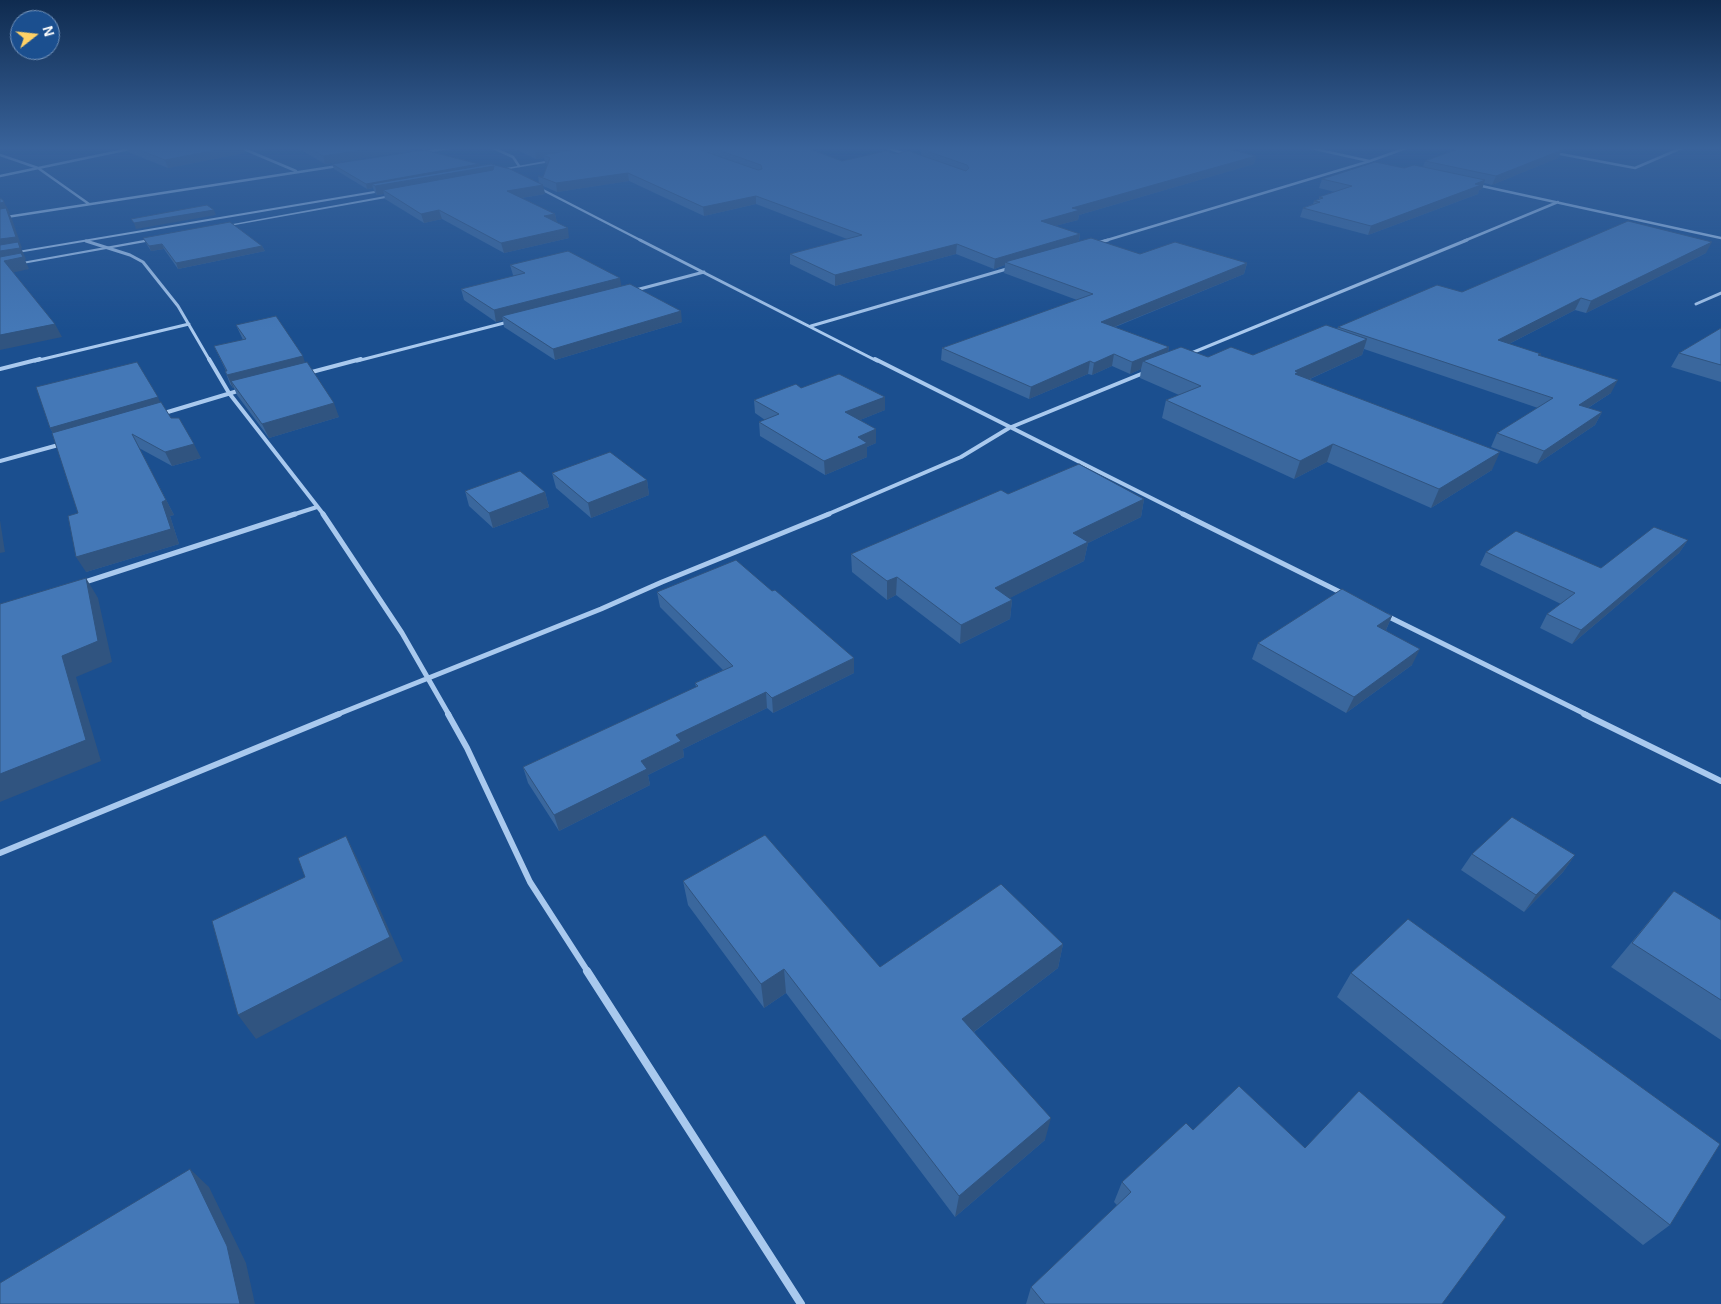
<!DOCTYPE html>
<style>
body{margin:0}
#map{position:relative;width:1721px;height:1304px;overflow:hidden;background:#1b4f8f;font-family:Arial,sans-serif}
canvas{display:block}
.north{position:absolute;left:10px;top:10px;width:50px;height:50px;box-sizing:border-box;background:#1b4f8f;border:1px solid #7695bc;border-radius:50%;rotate:74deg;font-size:14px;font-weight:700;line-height:20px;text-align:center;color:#fff}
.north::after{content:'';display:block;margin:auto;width:18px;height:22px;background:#ffd166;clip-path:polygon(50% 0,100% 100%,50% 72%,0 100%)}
</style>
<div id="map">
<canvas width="1721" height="1304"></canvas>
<div class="north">N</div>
</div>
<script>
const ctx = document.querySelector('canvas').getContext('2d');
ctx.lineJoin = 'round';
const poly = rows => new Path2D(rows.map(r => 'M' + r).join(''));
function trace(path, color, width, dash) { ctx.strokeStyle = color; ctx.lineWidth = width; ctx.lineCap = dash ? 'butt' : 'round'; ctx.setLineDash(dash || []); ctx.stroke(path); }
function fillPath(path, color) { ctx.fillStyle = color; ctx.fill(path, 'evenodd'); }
trace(poly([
 [239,147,296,171],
 [491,147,513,157,519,166],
 [891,147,888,148,905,154],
 [1306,147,1369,161],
 [425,152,455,147],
 [1555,153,1635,168,1684,147],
 [0,155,38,168,89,204],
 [0,176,139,147],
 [1477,185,1721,238],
 [539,188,642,241],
 [0,218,338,166],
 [1104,241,1370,161,1409,147],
 [1464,241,1558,202]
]), '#a9c9ee', 2.5);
trace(poly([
 [640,240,877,361],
 [86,241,130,255,143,262,178,306,210,361],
 [1097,243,1108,240],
 [632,291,704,272],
 [1696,304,1721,293],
 [811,326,1010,268],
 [1189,354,1467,240],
 [35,361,189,324],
 [357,361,508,322]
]), '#a9c9ee', 3);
trace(poly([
 [209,359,229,393,324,515],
 [875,359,1185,515],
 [0,369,40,359],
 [308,373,361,359],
 [161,414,241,390],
 [0,461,62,444],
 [292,515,317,507],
 [826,515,961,457,1009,428,1146,372]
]), '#a9c9ee', 4);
trace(poly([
 [323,514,402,633,449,715],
 [1183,514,1344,594],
 [82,583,295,514],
 [1387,616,1587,715],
 [336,715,601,609,662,582,829,514]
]), '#a9c9ee', 5);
trace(poly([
 [448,714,467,748,530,882,588,972],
 [1584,714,1721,781],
 [0,853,339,714]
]), '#a9c9ee', 6);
trace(poly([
 [587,971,801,1304]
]), '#a9c9ee', 8);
fillPath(poly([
 [556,159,557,161,497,171,495,170,556,159],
 [386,189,387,191,0,256,0,254,386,189],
 [396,194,397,196,224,227,222,226,396,194],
 [155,238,157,240,0,268,0,266,155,238]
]), '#a9c9ee');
fillPath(poly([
 [126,147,243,147,245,153,168,168,128,152],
 [248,147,273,147,256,151],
 [296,147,409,147,410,151,325,164],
 [511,147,804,147,842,161,895,154,921,155,921,149,1256,156,1254,164,1079,215,1078,220,1055,226,1080,234,1079,241,1140,254,1247,263,1244,274,1115,327,1169,347,1168,352,1208,357,1253,355,1337,329,1338,327,1462,292,1706,253,1586,313,1575,310,1509,344,1540,356,1611,393,1588,408,1602,412,1595,425,1537,464,1491,447,1497,433,1538,408,1364,349,1362,355,1310,379,1492,470,1431,508,1327,462,1294,479,1162,418,1166,400,1179,395,1140,378,1141,369,1130,374,1112,366,1092,375,1088,374,1029,399,941,360,942,348,1077,300,1004,273,1005,265,994,269,956,254,835,286,790,264,790,254,847,239,756,204,704,216,629,181,557,192,543,186,545,194,521,198,555,214,557,223,569,238,504,253,442,219,424,223,385,199,384,194,377,195,375,193,373,188,367,189,334,169,332,164,480,166,539,183,538,176,543,177,548,165,545,163,544,158,536,159],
 [1558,158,1492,185,1484,183,1482,189,1479,190,1478,194,1368,235,1300,217,1303,208,1313,204,1314,201,1319,199,1319,197,1335,192,1319,188,1322,179,1423,167,1425,161],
 [143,238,262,246,265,251,178,269,164,249,151,251,146,243],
 [510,265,622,286,682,322,555,360,504,327,503,320,496,322,464,300,461,289,514,276,513,275],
 [236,325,305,363,339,417,269,438,237,395,234,388,233,388,230,384,225,371,226,371,214,346,243,340],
 [1721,328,1721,382,1671,367,1679,353],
 [801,388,885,410,860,420,876,429,876,443,867,447,867,457,825,475,760,436,759,422,765,420,755,413,754,400],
 [160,402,171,418,201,458,172,466,139,448,174,515,170,516,179,544,86,572,78,513,53,433,50,428],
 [552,473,647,480,649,495,591,518,556,488],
 [465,491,545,492,549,507,493,528,469,506],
 [1008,494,1144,499,1141,517,1088,543,1084,561,1009,598,1012,600,1010,619,960,644,896,595,887,600,852,572,851,554],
 [1688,540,1679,553,1572,644,1540,628,1547,614,1561,604,1480,565,1486,552,1601,568],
 [772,591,854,658,854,673,773,713,767,708,683,749,684,757,648,775,650,785,559,831,528,783,523,767,696,687,695,683,723,670,660,607,657,592],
 [1392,616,1386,630,1412,665,1346,713,1252,659,1258,643],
 [1472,854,1575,855,1563,872,1524,912,1461,870],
 [683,881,880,967,1063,944,1058,968,974,1032,1045,1140,955,1217,786,993,764,1008,688,905],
 [1674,891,1721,920,1721,1040,1611,967],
 [1351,973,1670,1225,1643,1245,1337,997],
 [1193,1130,1442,1304,1026,1304,1031,1287,1117,1205,1114,1202,1122,1182]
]), '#3a679d');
fillPath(poly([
 [231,147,243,147,245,153,168,168,165,160],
 [255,147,273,147,256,151],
 [382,147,409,147,410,151,325,164,323,156],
 [558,147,606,147,543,155,544,158,536,159,535,151],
 [1562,150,1558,158,1492,185,1496,176],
 [1256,156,1254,164,1079,215,1078,220,1039,230,1041,221,1072,208],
 [479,164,480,168,494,166,496,174,383,190,384,194,377,195,375,186,372,184,373,188,367,189,366,184],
 [628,173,629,181,557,192,556,183],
 [1485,180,1482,189,1479,190,1478,194,1368,235,1371,226],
 [543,185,545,194,509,200,507,191],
 [756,196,756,204,704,216,703,207],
 [3,200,9,211,10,213,9,213,12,219,22,248,21,248,26,259,25,260,29,269,11,273,0,264,0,203],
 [214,210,216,215,136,229,134,223],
 [439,210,442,219,424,223,421,214],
 [555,214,557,223,544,216],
 [568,228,569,238,504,253,501,243],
 [1080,234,1078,244,1005,262,1005,265,994,269,995,259],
 [1712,242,1706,253,1586,313,1591,301],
 [162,244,164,249,151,251,149,246],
 [957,244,956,254,835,286,835,275],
 [262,246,265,251,178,269,176,263],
 [1247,263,1244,274,1099,333,1101,322],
 [620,278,622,289,502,316,503,320,496,322,494,310],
 [1581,298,1575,310,1493,352,1498,340],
 [681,311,682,322,555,360,553,349],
 [55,324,62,337,0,350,0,335],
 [1367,339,1362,355,1294,386,1295,371],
 [1169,347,1166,359,1143,361,1141,369,1130,374,1132,362],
 [1114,354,1112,366,1092,375,1094,363],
 [303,356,307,369,231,381,234,388,233,388,227,375],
 [1090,361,1088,374,1029,399,1031,387],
 [1618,380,1611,393,1572,418,1579,405],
 [158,397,163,409,57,440,50,428],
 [885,397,885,410,845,426,845,412],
 [334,403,339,417,269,438,262,424],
 [1602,412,1595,425,1537,464,1544,451],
 [876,429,876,443,867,447,867,457,825,475,824,461,858,437],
 [132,434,174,515,170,516,179,544,86,572,76,557],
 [194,444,201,458,172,466,165,452],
 [1333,444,1327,462,1294,479,1300,461],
 [1500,452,1492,470,1431,508,1439,489],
 [647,480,649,495,591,518,588,503],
 [545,492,549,507,493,528,489,513],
 [1144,499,1141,517,1088,543,1084,561,992,607,995,588,1073,533],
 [0,520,5,552,0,553],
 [1688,540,1679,553,1572,644,1581,630],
 [897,577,896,595,887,600,887,581],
 [86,578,98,598,112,662,76,677,101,761,0,802,0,774,62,656],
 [1012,600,1010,619,960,644,961,625],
 [1392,616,1385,632,1377,626],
 [1420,649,1412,665,1346,713,1354,697],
 [854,658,854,673,773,713,772,698],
 [766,692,767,708,683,749,684,757,648,775,650,785,559,831,554,815,676,735],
 [346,836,358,860,403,961,256,1039,238,1015],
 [1575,855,1563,872,1524,912,1536,895],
 [1063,944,1058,968,959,1043,962,1019],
 [784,969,786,993,764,1008,761,984],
 [1051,1118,1045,1140,955,1217,959,1196],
 [190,1169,209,1187,246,1263,255,1304,240,1304]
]), '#305480');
const building = poly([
 [132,147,231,147,165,160,132,147],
 [307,147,382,147,323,156,307,147],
 [526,147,558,147,535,151,526,147],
 [589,147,692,147,758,170,762,169,761,165,710,147,804,147,842,161,886,151,895,154,909,151,966,171,969,168,967,165,921,149,928,147,1220,147,1256,156,1072,208,1080,210,1041,221,1080,234,995,259,957,244,835,275,790,254,862,235,756,196,703,207,628,173,556,183,538,176,543,177,550,158,543,155,589,147],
 [1463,147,1546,147,1562,150,1496,176,1425,161,1463,147],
 [424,150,479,164,366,184,332,164,424,150],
 [1375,162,1404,168,1414,165,1485,180,1475,184,1481,185,1371,226,1303,208,1320,202,1314,201,1323,198,1319,197,1352,186,1322,179,1375,162],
 [491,164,510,169,543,185,507,191,555,214,544,216,568,228,501,243,439,210,421,214,383,190,493,170,494,166,375,186,372,184,491,164],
 [0,198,3,200,4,202,0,203,0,198],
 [207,205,214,210,134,223,131,219,207,205],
 [6,208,16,237,0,239,0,209,6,208],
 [1628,221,1712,242,1591,301,1581,298,1498,340,1541,354,1538,355,1618,380,1579,405,1602,412,1544,451,1497,433,1553,398,1338,327,1437,285,1462,292,1628,221],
 [230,222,262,246,176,263,162,244,149,246,143,238,230,222],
 [1091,238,1140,254,1175,242,1247,263,1101,322,1169,347,1132,362,1114,354,1094,363,1090,361,1031,387,942,348,1093,294,1005,262,1091,238],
 [18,242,20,248,0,251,0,245,18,242],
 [568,251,620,278,494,310,461,289,525,273,510,265,568,251],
 [21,253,23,257,4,261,55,324,0,335,0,257,21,253],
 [630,284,681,311,553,349,502,316,630,284],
 [276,316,303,356,227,375,225,371,227,371,214,346,246,339,236,325,276,316],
 [1326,325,1367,339,1295,371,1298,372,1295,374,1500,452,1439,489,1333,444,1300,461,1166,400,1201,386,1143,361,1181,347,1208,357,1231,347,1253,355,1326,325],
 [1721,328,1721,365,1679,353,1721,328],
 [137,362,158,397,50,428,36,387,137,362],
 [307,362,334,403,262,424,231,381,307,362],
 [839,374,885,397,845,412,876,429,858,437,867,443,824,461,759,422,779,414,754,400,796,384,801,388,839,374],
 [161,402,171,418,179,418,194,444,165,452,132,434,166,500,162,502,171,529,76,557,68,516,78,513,52,433,161,402],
 [610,452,647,480,588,503,552,473,610,452],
 [1079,464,1144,499,1073,533,1088,542,995,588,1012,600,961,625,897,577,887,581,851,554,1001,490,1008,494,1079,464],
 [520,471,545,492,489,513,465,491,520,471],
 [1654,527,1688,540,1581,630,1547,614,1575,593,1486,552,1516,531,1601,568,1654,527],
 [736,560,772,591,775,590,854,658,772,698,766,692,676,735,681,741,641,761,647,769,554,815,523,767,698,686,695,683,733,666,657,592,736,560],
 [86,578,98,641,62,656,86,740,0,774,0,604,86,578],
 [1342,589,1392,616,1377,626,1420,649,1354,697,1258,643,1342,589],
 [1512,817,1575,855,1536,895,1472,854,1512,817],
 [765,835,880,967,1001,884,1063,944,962,1019,1051,1118,959,1196,784,969,761,984,683,881,765,835],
 [346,836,390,937,238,1015,212,921,305,877,298,858,346,836],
 [1674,891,1721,920,1721,1000,1632,943,1674,891],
 [1408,919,1720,1144,1670,1225,1351,973,1408,919],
 [1239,1086,1305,1148,1359,1091,1506,1217,1442,1304,1045,1304,1031,1287,1131,1192,1122,1182,1186,1123,1193,1130,1239,1086],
 [190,1169,227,1246,240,1304,0,1304,0,1283,190,1169]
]);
fillPath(building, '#4478b7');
trace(building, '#305480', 1);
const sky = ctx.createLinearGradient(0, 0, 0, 330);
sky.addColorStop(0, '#0f2b4f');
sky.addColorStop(0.45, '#39639b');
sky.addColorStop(1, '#39639b00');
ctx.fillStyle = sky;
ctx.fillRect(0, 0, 1721, 330);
</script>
